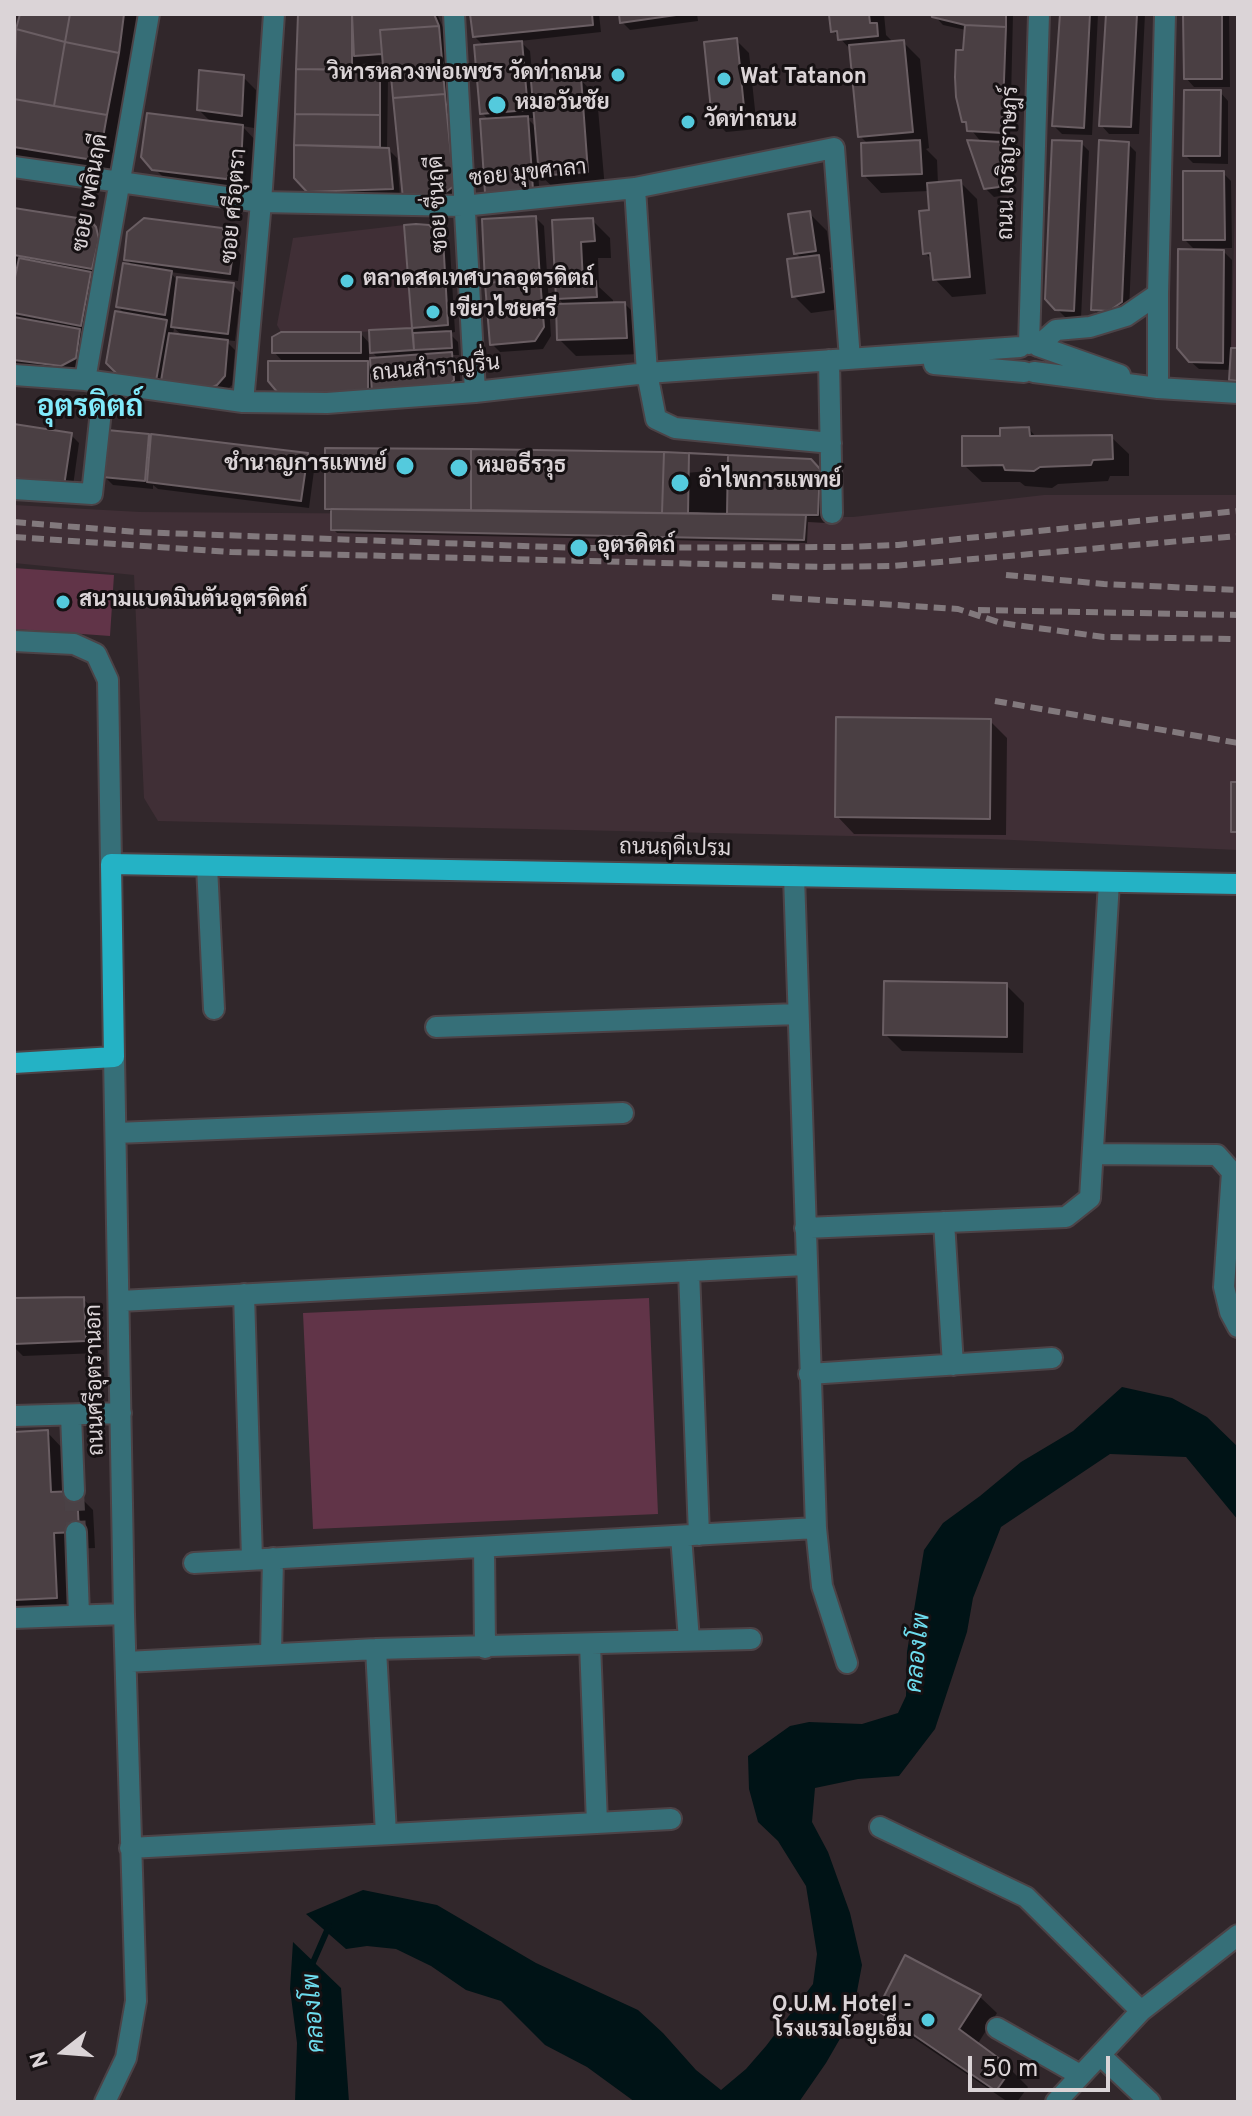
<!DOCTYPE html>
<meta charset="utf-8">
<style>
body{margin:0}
#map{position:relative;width:1252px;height:2116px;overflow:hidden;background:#31272b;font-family:Overpass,sans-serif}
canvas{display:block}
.frame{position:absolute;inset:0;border:16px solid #dbd4d7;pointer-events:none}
.north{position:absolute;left:24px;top:2012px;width:80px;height:80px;-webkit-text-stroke:6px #161113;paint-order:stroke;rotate:253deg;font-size:22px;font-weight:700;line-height:32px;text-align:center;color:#dbd4d7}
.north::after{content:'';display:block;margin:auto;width:28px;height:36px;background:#dbd4d7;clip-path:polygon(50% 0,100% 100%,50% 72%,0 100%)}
.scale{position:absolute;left:968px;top:2056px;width:142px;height:36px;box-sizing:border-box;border:4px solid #dbd4d7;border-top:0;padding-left:10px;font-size:24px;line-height:28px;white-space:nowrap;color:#dbd4d7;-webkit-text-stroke:6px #161113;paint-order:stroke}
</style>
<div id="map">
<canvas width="1252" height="2116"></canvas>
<div class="frame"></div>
<div class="north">N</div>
<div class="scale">50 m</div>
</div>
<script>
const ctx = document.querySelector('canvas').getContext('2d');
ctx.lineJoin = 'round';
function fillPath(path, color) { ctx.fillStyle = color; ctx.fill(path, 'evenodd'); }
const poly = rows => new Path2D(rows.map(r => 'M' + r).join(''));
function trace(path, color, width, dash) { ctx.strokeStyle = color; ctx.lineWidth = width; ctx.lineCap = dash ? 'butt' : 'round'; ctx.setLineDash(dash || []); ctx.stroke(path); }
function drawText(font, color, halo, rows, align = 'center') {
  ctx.font = font + ' Overpass,Sarabun,sans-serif'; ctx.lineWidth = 6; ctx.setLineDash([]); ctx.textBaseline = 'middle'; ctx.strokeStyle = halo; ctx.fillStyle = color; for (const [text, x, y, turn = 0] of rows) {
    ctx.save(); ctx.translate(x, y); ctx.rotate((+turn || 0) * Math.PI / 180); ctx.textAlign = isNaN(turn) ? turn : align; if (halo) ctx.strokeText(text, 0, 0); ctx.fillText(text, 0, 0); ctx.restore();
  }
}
fillPath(poly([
 [1238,104,1238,348,1231,348],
 [404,225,412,328,361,332,281,332,277,325,293,238],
 [1044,495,1238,495,1238,850,990,839,158,821,144,798,134,575,14,563,14,505,140,512,853,517]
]), '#402f36');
fillPath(poly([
 [14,568,114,575,110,636,14,629],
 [649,1298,658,1514,313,1529,303,1313]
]), '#613448');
fillPath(poly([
 [1122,1387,1172,1398,1207,1417,1238,1447,1238,1520,1186,1457,1110,1454,1001,1527,973,1598,967,1632,935,1729,899,1776,858,1779,815,1788,812,1822,828,1852,850,1913,862,1965,852,2018,826,2063,799,2102,635,2102,587,2067,545,2045,501,2001,466,1990,431,1966,396,1949,367,1946,346,1949,306,1914,363,1890,437,1905,536,1963,638,2010,663,2033,696,2070,721,2090,746,2069,766,2046,813,1984,817,1954,806,1886,778,1841,758,1822,749,1789,748,1756,790,1726,809,1722,862,1724,898,1713,906,1696,907,1652,924,1550,943,1523,980,1496,1021,1462,1073,1431],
 [293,1942,341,1988,349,2102,295,2102,297,2043,290,1989]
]), '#001316');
fillPath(poly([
 [22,14,137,14,131,67,119,129,123,134,118,166,105,175,19,161,14,156,14,41],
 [300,14,437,14,447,36,461,194,413,206,393,72,385,62,362,64,361,72,379,72,388,80,387,148,397,158,400,196,317,199,296,177],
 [472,14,599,14,601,32,520,41,530,51,533,83,580,79,597,97,605,189,558,192,538,173,540,197,495,200,487,192,489,120,482,113,484,46,474,36],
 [527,118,536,118,536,127],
 [621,14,697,14,698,21,630,30,622,22],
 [838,14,884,14,886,35,894,43,903,42,920,59,929,148,926,149,937,160,938,184,960,182,977,199,986,294,952,297,935,279,933,261,925,253,932,212,929,191,881,193,864,175,868,144,860,136,852,51,833,31],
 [933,14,1013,14,1010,141,997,140,1009,152,1006,195,994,197,985,188,982,143,964,121,966,30,943,25],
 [1062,14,1098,14,1092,135,1062,134,1054,126],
 [1108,14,1145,14,1139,134,1109,134,1101,125],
 [1185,14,1229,14,1230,87,1194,87,1186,78],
 [736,40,749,53,757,129,726,132,714,120],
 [243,77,256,90,254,128,242,126,259,144,258,183,244,195,172,186,154,168,212,123,199,110],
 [1220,92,1228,101,1228,164,1193,163,1185,155],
 [1081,143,1089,151,1081,318,1066,318,1047,299],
 [1128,144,1136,152,1129,310,1101,318,1093,309],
 [1223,173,1231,181,1232,248,1193,248,1185,240],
 [14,210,89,222,104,237,100,276,91,275,99,283,89,333,79,331,87,339,83,366,70,374,14,366],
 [809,213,827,231,832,267,829,268,835,274,840,309,811,313,794,296,802,259,796,253],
 [536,218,544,226,551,336,543,349,500,352,492,344],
 [593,221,610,238,611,258,598,258,599,287,613,300,613,304,625,304,642,321,643,354,576,356,559,339,565,306,558,298,554,222],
 [406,227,428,227,450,248,455,332,449,333,458,342,459,355,452,355,459,362,461,389,382,401,284,363,274,352,361,334,371,345,371,332,414,330],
 [369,349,379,359,369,360,372,360,372,368,364,360,369,360],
 [221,230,241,255,238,281,170,272,176,279,233,285,241,293,235,341,225,340,235,350,232,385,225,392,128,382,108,363,126,315,118,307,134,267,126,259],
 [174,328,183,336,173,335],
 [1224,252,1232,260,1231,350,1238,350,1238,386,1231,379,1232,370,1199,369,1190,361],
 [14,426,71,435,79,443,72,493,14,484],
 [1029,429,1037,438,1111,437,1129,454,1129,476,1110,476,1108,481,1058,484,1052,488,1025,486,1020,482,982,482,964,465,1002,438],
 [109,432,307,455,315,463,309,508,158,489,153,485,153,489,113,485,104,476],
 [810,461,828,479,826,523,808,522,807,543,337,533,333,529,333,514,327,508],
 [990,721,1007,738,1006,835,854,834,837,816],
 [1006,985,1024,1003,1023,1053,902,1051,885,1034],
 [14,1233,15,1235,15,1274,14,1274],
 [83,1299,96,1311,98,1353,23,1356,14,1347,14,1300],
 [47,1432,64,1450,76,1493,93,1510,95,1548,70,1549,73,1615,14,1613,14,1434],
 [979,1996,997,2013,977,2045,1011,2070,1028,2087,1017,2102,1008,2102,897,2027,880,2010]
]), '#0007');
trace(poly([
 [311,1967,329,1926]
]), '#001316', 6);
const building = poly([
 [20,14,70,14,65,42,16,29,20,14],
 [70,14,124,14,119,53,65,42,70,14],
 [298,14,352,14,352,70,296,69,298,14],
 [352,14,434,14,439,26,380,30,382,54,354,56,352,14],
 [470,14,592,14,593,25,473,37,470,14],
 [619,14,683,14,620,23,619,14],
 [836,14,869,14,870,23,877,23,878,36,838,40,837,31,831,32,829,15,836,14],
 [931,14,1006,14,1006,27,965,25,932,17,931,14],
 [1060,14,1090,14,1084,128,1052,126,1060,14],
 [1106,14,1137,14,1131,127,1099,126,1106,14],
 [1183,14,1222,14,1222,79,1184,79,1183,14],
 [965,25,1006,27,1002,133,967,131,966,122,962,122,956,97,955,77,956,50,963,50,965,25],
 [439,26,445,94,393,98,390,65,383,66,380,30,439,26],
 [16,29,65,42,54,106,14,99,16,29],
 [737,38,745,117,712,120,704,42,737,38],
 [904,40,913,132,858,137,849,45,904,40],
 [522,41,528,110,480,114,474,45,522,41],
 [65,42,119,53,107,115,54,106,65,42],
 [296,69,380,70,380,115,295,114,296,69],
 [199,70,244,75,242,116,197,110,199,70],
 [581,77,588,172,539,176,531,81,581,77],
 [1184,90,1221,90,1220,156,1183,156,1184,90],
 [445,94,454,186,439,197,403,199,393,98,445,94],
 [14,99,107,115,101,149,87,159,14,147,14,99],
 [147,113,243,125,241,166,226,179,152,170,141,157,147,113],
 [295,114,380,115,380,147,294,145,295,114],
 [528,116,533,190,485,193,480,119,528,116],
 [920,140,922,174,862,176,861,143,920,140],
 [967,140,1002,142,999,187,984,189,967,140],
 [1052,140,1082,141,1074,311,1055,310,1045,299,1052,140],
 [1099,140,1129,142,1122,302,1109,311,1091,310,1099,140],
 [294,145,389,148,393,189,307,192,294,178,294,145],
 [1183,171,1224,171,1225,240,1183,240,1183,171],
 [961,180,970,277,933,280,930,253,923,254,919,211,929,210,927,183,961,180],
 [14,208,90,220,96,227,99,239,92,269,14,255,14,208],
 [810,211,816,251,794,254,788,214,810,211],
 [536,216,540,279,485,283,482,219,536,216],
 [144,218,222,228,234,245,230,274,124,260,127,232,144,218],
 [593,218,595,241,581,242,583,282,596,281,597,297,556,299,552,220,593,218],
 [416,224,429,225,443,238,448,325,412,328,404,225,416,224],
 [1178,249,1224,250,1223,363,1189,362,1177,348,1178,249],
 [819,255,824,292,792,297,787,259,819,255],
 [19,258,91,272,81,326,14,313,14,282,19,258],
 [123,263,172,271,165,315,116,307,123,263],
 [177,277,234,283,228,334,171,327,177,277],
 [540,279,544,327,535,341,490,345,485,283,540,279],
 [625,302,627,338,557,340,556,304,625,302],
 [115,311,167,320,156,381,117,374,106,363,115,311],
 [14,317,80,329,76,358,61,366,14,360,14,317],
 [412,328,414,350,370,353,369,330,412,328],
 [451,331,452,348,414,350,413,333,451,331],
 [281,332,361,332,361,353,272,353,272,337,281,332],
 [169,333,228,340,225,376,217,385,208,389,161,381,169,333],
 [1231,348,1238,348,1238,381,1229,380,1231,348],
 [452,352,454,380,446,389,372,394,370,358,452,352],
 [268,361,368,361,368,394,278,393,268,381,268,361],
 [14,424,72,433,64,486,14,478,14,424],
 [1029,427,1030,436,1112,435,1113,459,1093,460,1091,465,1040,467,1034,471,1005,470,1003,465,962,466,962,436,1000,436,1000,428,1029,427],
 [107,430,149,434,145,481,102,477,107,430],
 [151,434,308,453,301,501,147,482,151,434],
 [325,448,471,449,471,510,325,509,325,448],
 [471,449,664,452,662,513,471,510,471,449],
 [664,452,811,459,820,469,818,515,662,513,664,452],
 [689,453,728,455,727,514,688,513,689,453],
 [331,509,806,515,804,540,331,530,331,509],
 [836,717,991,719,990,819,835,817,836,717],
 [1231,782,1238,782,1238,832,1231,832,1231,782],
 [884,981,1007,983,1007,1037,883,1035,884,981],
 [84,1297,86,1341,14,1344,14,1298,84,1297],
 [48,1430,51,1492,77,1491,79,1532,54,1533,57,1598,14,1600,14,1432,48,1430],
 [905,1955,981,1995,959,2029,1012,2068,996,2091,877,2010,905,1955]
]);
fillPath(building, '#4a3f43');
trace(building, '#6a5e63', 2);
trace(poly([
 [74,1491,76,1532]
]), '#4a4145', 20, [20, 10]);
const minor = poly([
 [454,14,475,392],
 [14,167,261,202,463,206,635,188,834,148,850,359],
 [635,188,647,373,656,419,675,428,831,443],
 [1029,344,1039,14],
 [1038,346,1056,330,1090,327,1126,316,1158,294,1165,14],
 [1038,346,1120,375],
 [829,360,832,513],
 [934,364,1024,372],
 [1034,372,1158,388,1238,393],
 [14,375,85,380,243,402,327,403,475,392,647,373,1020,347],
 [85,380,149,14],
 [1158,388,1158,294],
 [243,402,261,202,274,14],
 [14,489,92,494,104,383],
 [14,641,74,644,96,654,108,680,111,864],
 [207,866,214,1009],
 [794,876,816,1528,822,1586,847,1663],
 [436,1027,798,1014],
 [116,1133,623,1113],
 [1093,1154,1217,1155,1232,1172,1224,1287,1230,1312,1238,1327],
 [944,1222,953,1365],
 [805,1228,1066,1217,1090,1198,1109,882],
 [689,1271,699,1535],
 [244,1294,252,1559],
 [120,1301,805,1265],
 [809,1374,1052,1358],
 [71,1415,74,1491],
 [14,1416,121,1413],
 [76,1532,79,1615],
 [681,1536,689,1640],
 [484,1547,485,1648],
 [194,1563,816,1528],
 [14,1618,124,1614],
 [590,1644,597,1823],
 [376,1649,386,1834],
 [271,1654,273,1558],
 [126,1662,376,1649,751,1639],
 [880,1827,1026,1897,1141,2011],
 [130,1848,671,1819],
 [997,2028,1080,2075],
 [1100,2055,1150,2102],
 [105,2102,126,2058,136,2001,124,1614,114,1057],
 [1056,2102,1141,2011,1238,1935]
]);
const major = poly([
 [14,1063,114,1057,111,864,1238,884]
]);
trace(minor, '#4c4347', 24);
trace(major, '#4c4347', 24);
trace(minor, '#366f78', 20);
trace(major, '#24b2c5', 20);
trace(poly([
 [14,522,137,532,579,548,844,547,898,545,1238,511],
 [14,537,231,552,824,567,893,566,1238,536],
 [1006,575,1104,584,1238,590],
 [772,597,958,609,1001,623,1104,637,1238,639],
 [978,610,1238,615],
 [995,701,1238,743]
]), '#82797d', 6, [12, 6]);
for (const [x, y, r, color] of [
 [618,75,8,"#54cadd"],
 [724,79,8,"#54cadd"],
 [497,105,10,"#54cadd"],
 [688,122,8,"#54cadd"],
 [347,281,8,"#54cadd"],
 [433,312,8,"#54cadd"],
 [405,466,10,"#54cadd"],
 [459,468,10,"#54cadd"],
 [680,483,10,"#54cadd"],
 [579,548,10,"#54cadd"],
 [63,602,8,"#54cadd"],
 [928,2020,8,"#54cadd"]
]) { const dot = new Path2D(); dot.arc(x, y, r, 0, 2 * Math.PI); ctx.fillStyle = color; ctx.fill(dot); trace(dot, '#161113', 3); }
drawText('bold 22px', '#dbd4d7', '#161113', [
 ["วิหารหลวงพ่อเพชร วัดท่าถนน",602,75,"right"],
 ["Wat Tatanon",740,79],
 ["หมอวันชัย",515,105],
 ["วัดท่าถนน",704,122],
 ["ตลาดสดเทศบาลอุตรดิตถ์",363,281],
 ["เขียวไชยศรี",449,312],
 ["ชำนาญการแพทย์",387,466,"right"],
 ["หมอธีรวุธ",477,468],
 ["อำไพการแพทย์",698,483],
 ["อุตรดิตถ์",597,548],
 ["สนามแบดมินตันอุตรดิตถ์",79,602],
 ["O.U.M. Hotel -",912,2007,"right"],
 ["โรงแรมโอยูเอ็ม",912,2032,"right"]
], 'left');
drawText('22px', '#dbd4d7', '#161113', [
 ["ถนน เจริญราษฎร์",1010,163,-88],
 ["ซอย มุขศาลา",528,175,-6],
 ["ซอย เพลินฤดี",92,193,-80],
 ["ซอย ชื่นฤดี",440,204,-93],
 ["ซอย ศรีอุตรา",236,206,-85],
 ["ถนนสำราญรื่น",436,370,-5],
 ["ถนนฤดีเปรม",675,850,1],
 ["ถนนศรีอุตรานอก",97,1380,-91]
]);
drawText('italic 24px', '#6ddcee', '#161113', [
 ["คลองโพ",920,1653,-84],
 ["คลองโพ",316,2013,-94]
]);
drawText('bold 30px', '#81eafb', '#161113', [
 ["อุตรดิตถ์",90,410]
]);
</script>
